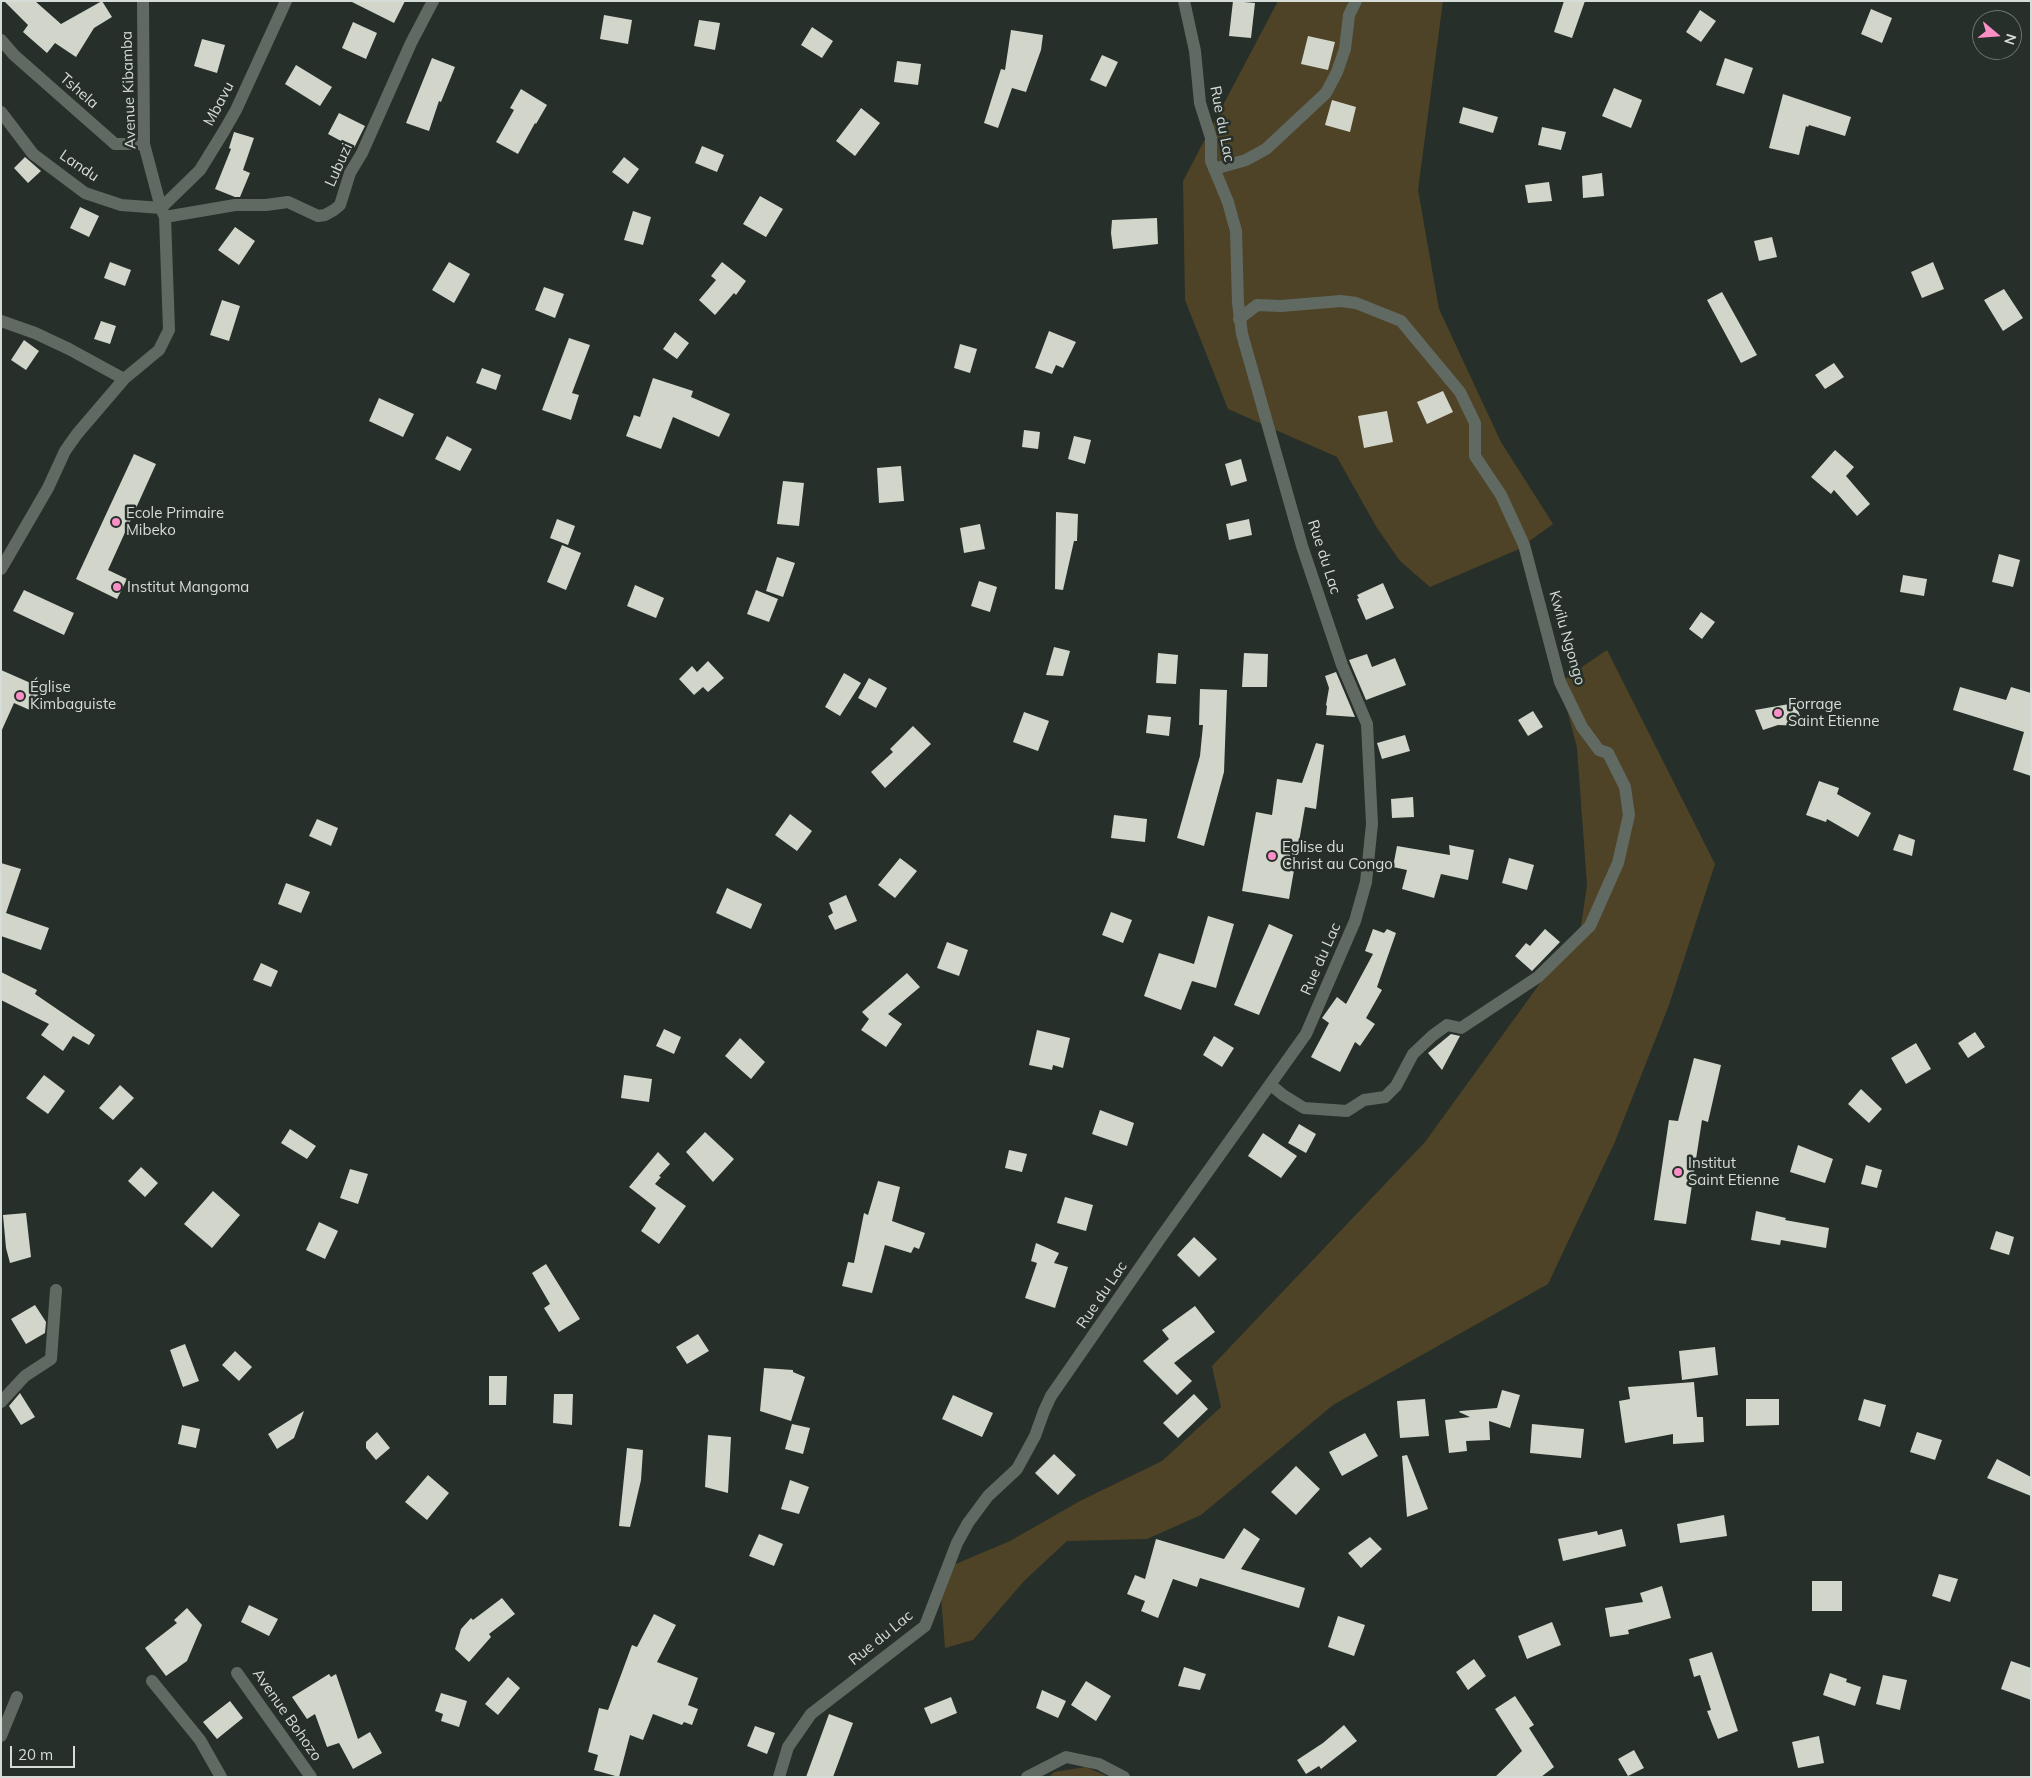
<!DOCTYPE html>
<meta charset="utf-8">
<style>
body{margin:0}
#map{position:relative;width:2032px;height:1778px;overflow:hidden;background:#262f29;font-family:Mulish,sans-serif}
canvas{display:block}
.frame{position:absolute;inset:0;border:2px solid #d6dcd8;pointer-events:none}
.north{position:absolute;left:1972px;top:10px;width:50px;height:50px;box-sizing:border-box;background:#262f29;border:1px solid #6c746f;border-radius:50%;rotate:108deg;font-size:14px;font-weight:700;line-height:20px;text-align:center;color:#d6dcd8}
.north::after{content:'';display:block;margin:auto;width:18px;height:22px;background:#fa8fc6;clip-path:polygon(50% 0,100% 100%,50% 72%,0 100%)}
.scale{position:absolute;left:10px;top:1746px;width:65px;height:22px;box-sizing:border-box;border:2px solid #d6dcd8;border-top:0;padding-left:6px;font-size:15px;line-height:18px;white-space:nowrap;color:#d6dcd8;-webkit-text-stroke:4px #262f29;paint-order:stroke}
</style>
<div id="map">
<canvas width="2032" height="1778"></canvas>
<div class="frame"></div>
<div class="north">N</div>
<div class="scale">20 m</div>
</div>
<script>
const ctx = document.querySelector('canvas').getContext('2d');
ctx.lineJoin = 'round';
function fillPath(path, color) { ctx.fillStyle = color; ctx.fill(path, 'evenodd'); }
const poly = rows => new Path2D(rows.map(r => 'M' + r).join(''));
function trace(path, color, width, dash) { ctx.strokeStyle = color; ctx.lineWidth = width; ctx.lineCap = dash ? 'butt' : 'round'; ctx.setLineDash(dash || []); ctx.stroke(path); }
function drawText(font, color, halo, rows, align = 'center') {
  ctx.font = font + ' Mulish,sans-serif'; ctx.lineWidth = 5; ctx.setLineDash([]); ctx.textBaseline = 'middle'; ctx.strokeStyle = halo; ctx.fillStyle = color; for (const [text, x, y, turn = 0] of rows) {
    ctx.save(); ctx.translate(x, y); ctx.rotate((+turn || 0) * Math.PI / 180); ctx.textAlign = isNaN(turn) ? turn : align; if (halo) ctx.strokeText(text, 0, 0); ctx.fillText(text, 0, 0); ctx.restore();
  }
}
fillPath(poly([
 [1278,1,1443,1,1418,190,1439,309,1501,442,1553,524,1517,550,1430,587,1400,561,1377,528,1337,457,1228,409,1185,300,1183,181],
 [1607,650,1715,864,1669,1005,1614,1144,1548,1284,1333,1405,1201,1515,1147,1539,1067,1541,1024,1581,973,1640,945,1648,939,1571,1010,1541,1080,1501,1162,1461,1221,1407,1212,1366,1425,1142,1546,975,1578,946,1587,885,1577,748,1560,682],
 [1086,1767,1109,1777,1049,1777,1054,1772]
]), '#4e4326');
fillPath(poly([
 [4,1,35,1,61,24,102,1,112,17,94,28,76,57,55,43,47,53,23,32,28,25],
 [350,1,405,1,394,23],
 [1233,1,1255,3,1251,38,1229,36],
 [1564,1,1585,1,1572,38,1554,32],
 [1871,9,1892,18,1882,43,1861,34],
 [1700,10,1716,21,1701,42,1686,32],
 [604,15,632,20,628,44,600,39],
 [699,20,720,23,715,50,694,46],
 [353,22,377,33,366,59,342,48],
 [812,27,833,41,822,58,801,45],
 [1011,30,1043,35,1041,50,1026,92,1012,88,998,128,984,123,1001,69,1005,70],
 [1308,36,1335,42,1328,70,1301,64],
 [202,39,225,45,217,73,194,66],
 [1102,55,1118,62,1106,87,1090,80],
 [432,58,455,67,441,102,439,101,429,131,406,123],
 [1725,58,1753,68,1744,94,1716,85],
 [897,61,921,64,918,85,894,82],
 [296,65,332,87,320,106,285,84],
 [1614,88,1642,100,1631,128,1602,116],
 [521,89,547,105,536,124,535,123,518,154,496,142,514,110,510,108],
 [1783,94,1851,117,1845,136,1809,125,1808,127,1806,126,1799,155,1769,148],
 [1332,100,1356,107,1350,132,1325,125],
 [1463,107,1498,117,1493,133,1459,123],
 [861,108,880,123,855,156,836,141],
 [339,113,365,126,354,148,328,134],
 [1542,127,1566,132,1561,150,1538,145],
 [234,132,254,138,243,170,250,173,240,197,235,197,215,189,231,149,229,148],
 [702,146,724,155,717,172,695,163],
 [25,157,41,171,28,183,14,168],
 [624,157,639,169,628,184,612,172],
 [1602,173,1604,196,1583,198,1582,176],
 [1549,182,1552,201,1528,203,1525,185],
 [760,196,783,209,766,237,743,224],
 [80,207,99,216,89,237,70,228],
 [633,211,651,217,643,245,624,240],
 [1157,218,1158,244,1113,249,1111,233,1112,220],
 [235,227,255,241,239,265,218,250],
 [1772,237,1777,257,1759,261,1754,241],
 [110,262,131,270,125,286,104,278],
 [449,262,470,274,454,303,432,290],
 [722,262,746,281,736,295,734,293,715,315,699,300,716,280,711,276],
 [1933,262,1944,289,1922,298,1911,272],
 [544,287,564,294,555,318,535,310],
 [2004,289,2023,318,2003,331,1984,300],
 [1722,292,1757,355,1741,363,1707,300],
 [222,300,240,306,229,341,210,335],
 [101,321,116,326,110,344,94,339],
 [1049,331,1076,342,1063,368,1056,365,1052,374,1035,368],
 [675,332,689,343,677,359,663,349],
 [569,338,590,345,572,393,579,395,571,420,542,410],
 [24,340,39,351,26,370,11,360],
 [960,344,977,349,970,373,954,368],
 [1834,363,1844,377,1825,389,1815,375],
 [482,368,501,375,496,390,476,383],
 [653,378,693,391,691,397,730,414,719,437,673,417,661,449,626,436,634,415,640,417],
 [1443,391,1453,412,1427,424,1417,402],
 [379,398,414,414,403,437,369,421],
 [1387,411,1393,442,1364,448,1358,416],
 [1024,430,1040,432,1038,449,1022,447],
 [447,436,472,449,460,471,435,459],
 [1074,436,1091,440,1085,464,1068,459],
 [1835,450,1854,467,1846,476,1870,504,1857,516,1834,490,1831,494,1811,477],
 [134,454,156,464,108,570,127,579,117,599,76,579],
 [1241,459,1247,481,1231,486,1225,464],
 [901,466,904,501,879,503,877,468],
 [783,481,804,483,799,526,777,524],
 [1056,512,1078,514,1077,541,1074,541,1063,590,1055,589],
 [557,519,575,526,568,545,550,538],
 [1249,519,1252,535,1229,540,1226,524],
 [980,524,985,549,964,553,960,528],
 [562,545,581,553,566,590,547,582],
 [1999,554,2020,560,2013,587,1992,582],
 [777,557,795,563,783,597,766,591],
 [1903,575,1927,579,1924,596,1900,592],
 [979,581,997,587,990,612,971,606],
 [1383,583,1394,608,1366,620,1357,599,1359,598,1357,595],
 [635,585,664,598,656,618,627,606],
 [24,590,74,613,64,635,13,611],
 [756,590,778,599,769,622,747,614],
 [1701,612,1715,622,1702,639,1689,629],
 [1054,647,1070,651,1063,676,1046,675],
 [1158,653,1178,655,1176,684,1156,683],
 [1244,653,1268,654,1267,687,1242,687],
 [1367,654,1372,667,1395,658,1406,685,1366,700,1349,660],
 [708,661,724,678,708,692,703,687,694,695,679,679,692,666,697,672],
 [1,670,42,688,32,711,14,703,1,732],
 [1336,672,1355,717,1326,715,1327,706,1326,705,1329,688,1325,676],
 [844,673,861,683,840,716,825,707],
 [869,678,887,688,876,708,858,698],
 [1960,687,2006,700,2011,687,2031,693,2031,776,2013,770,2024,732,1953,710],
 [1200,689,1227,690,1224,772,1204,846,1177,838,1200,756,1203,725,1199,725],
 [1795,703,1804,726,1778,725,1763,730,1755,710],
 [1533,711,1543,727,1528,736,1518,720],
 [1024,712,1049,721,1038,751,1013,742],
 [1148,715,1171,717,1169,736,1146,733],
 [913,726,931,744,885,788,871,772,893,752,890,749],
 [1405,735,1410,751,1382,759,1377,743],
 [1316,743,1324,745,1316,809,1305,807,1289,899,1242,891,1256,812,1272,815,1277,779,1302,783],
 [1819,781,1839,788,1837,794,1871,813,1858,837,1827,819,1826,822,1806,815],
 [1413,797,1414,817,1392,818,1391,799],
 [790,814,812,831,797,851,775,835],
 [1114,815,1147,819,1145,842,1111,838],
 [317,819,338,828,331,846,309,836],
 [1899,834,1915,840,1912,856,1893,850],
 [1449,845,1474,850,1468,880,1441,874,1434,898,1402,889,1407,870,1393,867,1397,846,1450,855],
 [900,858,917,871,895,898,878,885],
 [1509,858,1534,865,1527,890,1502,883],
 [1,863,21,869,6,913,49,928,41,950,1,936],
 [286,883,310,892,301,913,278,904],
 [727,888,762,904,751,929,716,913],
 [846,895,857,921,835,930,828,916,833,913,829,903],
 [1111,912,1132,920,1123,943,1102,935],
 [1208,916,1234,924,1216,988,1192,981,1181,1010,1144,996,1159,953,1194,964],
 [1269,924,1293,935,1259,1015,1234,1005],
 [1373,929,1384,933,1387,929,1396,933,1377,987,1382,990,1366,1018,1375,1024,1360,1046,1355,1042,1340,1072,1311,1057,1329,1023,1322,1018,1337,997,1346,1004,1373,954,1365,951],
 [1545,929,1560,942,1532,971,1515,956,1526,943,1530,946],
 [947,942,968,950,959,976,937,968],
 [261,963,278,971,271,987,253,980],
 [1,972,37,990,35,994,95,1035,89,1045,73,1036,63,1051,41,1035,49,1024,1,1000],
 [907,973,920,987,888,1014,902,1024,886,1047,861,1030,869,1019,862,1012],
 [664,1029,681,1037,674,1054,656,1046],
 [1037,1030,1070,1038,1063,1068,1053,1065,1052,1070,1029,1065],
 [1975,1032,1985,1047,1968,1058,1958,1043],
 [1451,1034,1460,1036,1442,1070,1428,1053],
 [1214,1036,1234,1048,1222,1067,1203,1055],
 [740,1038,765,1062,751,1079,725,1056],
 [1916,1043,1931,1069,1906,1084,1891,1058],
 [1694,1058,1721,1065,1708,1122,1702,1120,1686,1224,1654,1220,1669,1120,1678,1121],
 [44,1075,65,1091,48,1114,26,1098],
 [624,1075,652,1079,649,1102,621,1098],
 [120,1085,134,1098,113,1120,99,1108],
 [1861,1089,1882,1109,1869,1123,1848,1104],
 [1100,1110,1134,1123,1127,1146,1092,1134],
 [1299,1124,1316,1134,1306,1153,1288,1143],
 [290,1129,316,1146,307,1159,281,1143],
 [705,1132,734,1159,713,1182,686,1152],
 [1263,1133,1297,1156,1281,1178,1248,1156],
 [1798,1145,1833,1159,1825,1183,1790,1172],
 [1009,1150,1027,1154,1022,1172,1005,1168],
 [658,1152,670,1164,659,1176,661,1177,655,1184,686,1206,659,1244,641,1231,656,1208,629,1187],
 [1866,1165,1882,1170,1877,1188,1861,1184],
 [141,1167,158,1183,145,1197,128,1181],
 [350,1169,368,1174,358,1204,340,1198],
 [878,1181,900,1187,892,1221,925,1233,919,1249,914,1247,911,1253,885,1245,872,1293,842,1286,848,1262,854,1263,864,1213,868,1215],
 [213,1191,240,1215,212,1248,184,1224],
 [1065,1197,1093,1205,1086,1231,1057,1223],
 [1756,1211,1786,1218,1785,1220,1829,1228,1826,1248,1781,1240,1780,1245,1751,1240],
 [26,1213,31,1257,10,1263,6,1248,3,1215],
 [319,1222,338,1231,325,1259,306,1250],
 [1996,1231,2014,1237,2009,1255,1990,1249],
 [1194,1237,1217,1259,1199,1277,1177,1255],
 [1036,1243,1059,1253,1054,1263,1068,1267,1055,1308,1025,1298,1037,1263,1031,1261],
 [546,1264,580,1319,559,1332,544,1308,550,1304,532,1273],
 [35,1305,46,1322,45,1333,26,1344,11,1319],
 [1195,1306,1215,1332,1174,1363,1192,1381,1177,1395,1143,1361,1169,1339,1162,1330],
 [698,1334,709,1351,687,1364,676,1347],
 [185,1344,199,1381,183,1387,170,1350],
 [1715,1347,1718,1375,1682,1380,1679,1351],
 [235,1351,252,1367,239,1381,222,1365],
 [764,1368,793,1370,793,1372,805,1377,791,1421,760,1411],
 [489,1376,507,1376,506,1405,489,1405],
 [1694,1382,1697,1417,1703,1417,1704,1442,1673,1444,1673,1434,1625,1443,1619,1401,1630,1399,1628,1387],
 [1502,1390,1520,1395,1510,1428,1489,1421,1490,1440,1466,1441,1467,1451,1449,1453,1445,1420,1470,1417,1459,1412,1460,1411,1497,1408],
 [20,1393,35,1417,21,1425,9,1406],
 [554,1394,573,1394,572,1425,553,1423],
 [1194,1394,1208,1409,1178,1438,1163,1423],
 [953,1395,993,1413,982,1437,942,1419],
 [1425,1399,1429,1436,1400,1438,1397,1401],
 [1746,1399,1779,1399,1779,1425,1746,1426],
 [1864,1399,1886,1405,1880,1427,1858,1420],
 [304,1411,294,1438,277,1449,268,1434],
 [792,1424,810,1428,803,1454,785,1449],
 [1532,1424,1584,1429,1581,1458,1530,1453],
 [182,1425,200,1429,196,1448,178,1444],
 [377,1432,390,1448,376,1460,366,1448,366,1442],
 [1917,1432,1942,1440,1935,1460,1910,1452],
 [1365,1433,1378,1456,1342,1476,1329,1452],
 [708,1435,731,1437,728,1493,705,1487],
 [627,1448,643,1450,641,1480,630,1527,619,1526],
 [1054,1454,1076,1475,1058,1495,1035,1473],
 [1407,1455,1428,1509,1407,1517,1402,1456],
 [1997,1459,2031,1477,2031,1496,1987,1478],
 [1296,1466,1320,1489,1296,1515,1271,1492],
 [428,1475,449,1493,427,1520,405,1502],
 [790,1480,809,1487,799,1514,781,1509],
 [1724,1515,1727,1536,1680,1543,1677,1524],
 [1244,1528,1260,1539,1241,1569,1305,1588,1299,1608,1200,1578,1197,1587,1173,1579,1158,1618,1141,1611,1145,1601,1127,1594,1135,1575,1145,1579,1156,1539,1224,1559],
 [1622,1529,1626,1546,1563,1561,1558,1539,1597,1531,1598,1535],
 [759,1534,783,1544,774,1566,749,1556],
 [1370,1537,1382,1549,1361,1568,1348,1553],
 [1939,1574,1958,1579,1950,1602,1932,1596],
 [1812,1581,1842,1581,1842,1611,1812,1611],
 [1662,1586,1671,1618,1628,1630,1629,1634,1610,1637,1605,1608,1643,1602,1640,1593],
 [502,1598,515,1614,489,1634,491,1637,469,1662,455,1649,461,1629,471,1618,473,1620],
 [249,1605,278,1619,269,1636,241,1622],
 [187,1608,202,1625,187,1661,166,1676,145,1648,177,1623,174,1620],
 [654,1614,676,1625,657,1662,698,1678,688,1705,698,1709,692,1725,684,1722,682,1725,653,1714,643,1740,630,1735,619,1777,594,1770,598,1755,588,1752,599,1708,608,1710,632,1645,637,1647],
 [1338,1616,1365,1625,1354,1656,1328,1647],
 [1552,1622,1561,1645,1527,1659,1518,1636],
 [1712,1652,1738,1731,1718,1739,1707,1711,1711,1710,1700,1675,1694,1677,1689,1659],
 [1474,1659,1486,1676,1468,1690,1456,1672],
 [2011,1661,2031,1668,2031,1700,2001,1689],
 [1184,1667,1206,1674,1200,1690,1178,1686],
 [1830,1673,1847,1679,1846,1682,1861,1687,1855,1706,1823,1695],
 [329,1674,331,1677,336,1674,358,1739,370,1732,382,1753,353,1769,339,1743,327,1747,315,1714,307,1719,292,1697],
 [1883,1675,1907,1680,1900,1710,1876,1704],
 [508,1677,520,1688,498,1715,485,1704],
 [1086,1681,1111,1696,1096,1721,1071,1705],
 [1042,1690,1066,1701,1058,1718,1036,1708],
 [441,1693,467,1701,459,1727,441,1721,443,1714,435,1711],
 [1515,1696,1534,1725,1529,1728,1554,1767,1541,1777,1495,1777,1522,1751,1495,1709],
 [951,1697,957,1713,931,1724,924,1708],
 [230,1701,243,1718,217,1739,203,1722],
 [829,1714,853,1723,833,1777,806,1777],
 [1344,1725,1357,1741,1321,1769,1319,1766,1306,1774,1297,1760,1323,1743],
 [755,1726,775,1733,767,1754,747,1746],
 [1819,1736,1824,1763,1798,1768,1792,1742],
 [1634,1750,1644,1768,1628,1776,1618,1759]
]), '#d1d5ca');
trace(poly([
 [1,40,14,55,115,144,144,144],
 [1,112,33,154,85,193,121,205,161,208,200,170,224,131,236,110,286,1],
 [1214,169,1246,160,1266,149,1326,93,1337,72,1345,49,1349,15,1356,1],
 [165,217,235,205,266,205,288,202,318,216,325,215,334,210,340,205,350,173,362,153,411,43,433,1],
 [1239,319,1257,305,1281,306,1341,301,1356,303,1401,321,1460,392,1475,423,1475,456,1501,495,1524,545,1560,682,1582,727,1599,750,1608,753,1625,787,1629,815,1618,863,1590,926,1538,977,1461,1028,1447,1025,1432,1036,1413,1054,1396,1086,1385,1097,1364,1100,1347,1111,1304,1108,1283,1095,1271,1085],
 [1,321,35,333,69,349,124,379],
 [1,569,48,488,65,451,77,434,124,379,159,350,169,330,165,217,161,208,144,144,143,1],
 [1,1402,25,1376,51,1359,56,1290],
 [237,1673,311,1777],
 [152,1681,200,1740,221,1777],
 [1,1736,17,1697],
 [779,1777,788,1747,811,1714,925,1626,957,1543,968,1523,988,1496,1017,1469,1035,1436,1044,1411,1051,1396,1159,1240,1306,1034,1355,921,1366,882,1372,824,1367,724,1342,665,1302,546,1242,334,1238,303,1236,231,1228,202,1211,161,1211,138,1200,103,1195,51,1184,1],
 [1027,1777,1066,1757,1099,1764,1124,1777]
]), '#606a63', 12);
for (const [x, y, r, color] of [
 [116,522,5,"#fa8fc6"],
 [117,587,5,"#fa8fc6"],
 [20,696,5,"#fa8fc6"],
 [1778,713,5,"#fa8fc6"],
 [1272,856,5,"#fa8fc6"],
 [1678,1172,5,"#fa8fc6"]
]) { const dot = new Path2D(); dot.arc(x, y, r, 0, 2 * Math.PI); ctx.fillStyle = color; ctx.fill(dot); trace(dot, '#262f29', 2); }
drawText('15px', '#d6dcd8', '#262f29', [
 ["Avenue Kibamba",129,90,-92],
 ["Tshela",79,91,41],
 ["Mbavu",219,104,-62],
 ["Rue du Lac",1222,124,79],
 ["Lubuzi",339,165,-66],
 ["Landu",79,166,34],
 ["Rue du Lac",1324,557,72],
 ["Kwilu Ngongo",1567,638,74],
 ["Rue du Lac",1321,959,-66],
 ["Rue du Lac",1102,1295,-56],
 ["Rue du Lac",881,1638,-39],
 ["Avenue Bohozo",287,1715,55]
]);
drawText('15px', '#d6dcd8', '#262f29', [
 ["Ecole Primaire",126,513],
 ["Mibeko",126,530],
 ["Institut Mangoma",127,587],
 ["Église",30,687],
 ["Kimbaguiste",30,704],
 ["Forrage",1788,704],
 ["Saint Etienne",1788,721],
 ["Eglise du",1282,847],
 ["Christ au Congo",1282,864],
 ["Institut",1688,1163],
 ["Saint Etienne",1688,1180]
], 'left');
</script>
